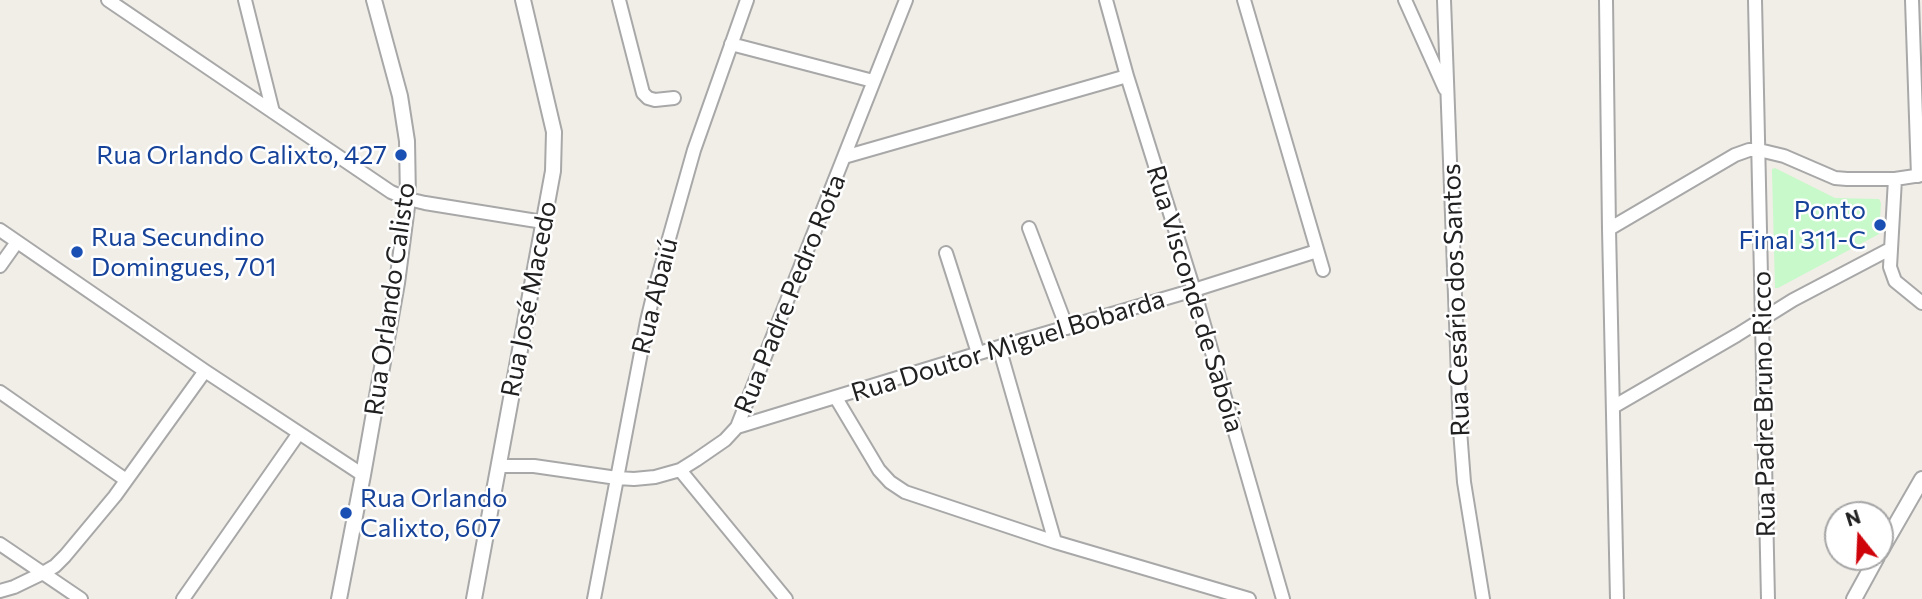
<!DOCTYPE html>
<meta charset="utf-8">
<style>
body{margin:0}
#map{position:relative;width:1922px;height:599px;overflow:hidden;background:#f1eee8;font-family:Commissioner,sans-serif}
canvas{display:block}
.north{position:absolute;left:1824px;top:501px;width:70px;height:70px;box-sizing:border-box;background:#fff;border:2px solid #a6a6a6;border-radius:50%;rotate:342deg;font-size:19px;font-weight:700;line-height:28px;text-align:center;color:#212121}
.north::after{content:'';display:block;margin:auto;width:24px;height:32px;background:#cf040b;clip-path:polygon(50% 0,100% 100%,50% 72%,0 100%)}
</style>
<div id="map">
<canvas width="1922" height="599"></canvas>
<div class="north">N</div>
</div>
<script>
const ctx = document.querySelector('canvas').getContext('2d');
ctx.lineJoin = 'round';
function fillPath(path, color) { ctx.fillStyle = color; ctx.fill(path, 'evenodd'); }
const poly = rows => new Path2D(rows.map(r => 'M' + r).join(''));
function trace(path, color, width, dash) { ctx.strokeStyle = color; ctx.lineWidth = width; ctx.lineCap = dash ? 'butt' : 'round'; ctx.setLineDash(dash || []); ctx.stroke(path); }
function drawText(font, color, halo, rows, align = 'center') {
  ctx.font = font + ' Commissioner,sans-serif'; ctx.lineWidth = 5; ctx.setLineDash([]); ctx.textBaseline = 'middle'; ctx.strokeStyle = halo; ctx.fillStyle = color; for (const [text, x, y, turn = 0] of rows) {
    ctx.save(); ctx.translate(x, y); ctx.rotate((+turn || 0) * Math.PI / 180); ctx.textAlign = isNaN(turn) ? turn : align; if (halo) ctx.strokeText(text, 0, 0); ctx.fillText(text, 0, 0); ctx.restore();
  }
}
fillPath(poly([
 [1775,168,1835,198,1879,199,1881,203,1879,234,1778,288,1775,288,1772,173,1772,169]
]), '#c8f9ca');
const minor = poly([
 [108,0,391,192,408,199,425,203,543,222],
 [245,0,273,112],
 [619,0,643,93,648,98,655,100,674,98],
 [1106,0,1127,76,1194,290,1283,599],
 [1244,0,1323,270],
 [1405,0,1445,89],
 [1444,0,1460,430,1464,482,1483,599],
 [1606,0,1609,229,1617,599],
 [1755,0,1768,599],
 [1912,0,1918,176],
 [731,44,873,81],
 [844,157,1127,76],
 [1895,179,1890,267,1895,281,1922,303],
 [1029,228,1067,328],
 [1609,229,1735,155,1749,150,1759,150,1784,156,1835,178,1847,179,1895,179,1922,175],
 [0,230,205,371,363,475],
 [946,253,978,353],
 [0,266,17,242],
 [999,347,1055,542],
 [0,392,126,480],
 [836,398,879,470,890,482,905,492,1055,542,1249,599],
 [1613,407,1737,335,1793,300,1890,249],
 [737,427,999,347,1194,290,1317,251],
 [498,466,534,466,617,478,634,479,655,477,680,470,696,460,725,440,737,427,906,0],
 [680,470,786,599],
 [0,544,81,599],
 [0,591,14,587,43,573,55,566,65,556,115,496,205,371],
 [183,599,299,433],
 [594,599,647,321,655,288,694,150,747,0]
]);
const tertiary = poly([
 [1880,552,1922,479],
 [339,599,363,475,397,283,408,199,407,141,400,96,374,0],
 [474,599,553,171,554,132,523,0],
 [1854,599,1877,557]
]);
trace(minor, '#a8a8a8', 16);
trace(tertiary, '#a8a8a8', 18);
trace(minor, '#fff', 12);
trace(tertiary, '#fff', 14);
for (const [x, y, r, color] of [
 [401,155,7,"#1a4fb4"],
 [1880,225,7,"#1a4fb4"],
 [77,252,7,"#1a4fb4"],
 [346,513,7,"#1a4fb4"]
]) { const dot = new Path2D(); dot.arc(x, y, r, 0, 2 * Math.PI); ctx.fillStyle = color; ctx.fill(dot); trace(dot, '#fff', 2.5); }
drawText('26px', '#164399', '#fff', [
 ["Rua Orlando Calixto, 427",387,155],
 ["Ponto",1866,210],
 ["Final 311-C",1866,240],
 ["Rua Secundino",91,237,"left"],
 ["Domingues, 701",91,267,"left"],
 ["Rua Orlando",360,498,"left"],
 ["Calixto, 607",360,528,"left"]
], 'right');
drawText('26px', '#212121', '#fff', [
 ["Rua Padre Pedro Rota",790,294,-68],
 ["Rua Abaiú",655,296,-76],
 ["Rua Orlando Calisto",390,299,-82],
 ["Rua José Macedo",529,299,-79],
 ["Rua Visconde de Sabóia",1195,299,73],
 ["Rua Cesário dos Santos",1456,300,-92],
 ["Rua Doutor Miguel Bobarda",1008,346,-17],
 ["Rua Padre Bruno Ricco",1764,404,-91]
]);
</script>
